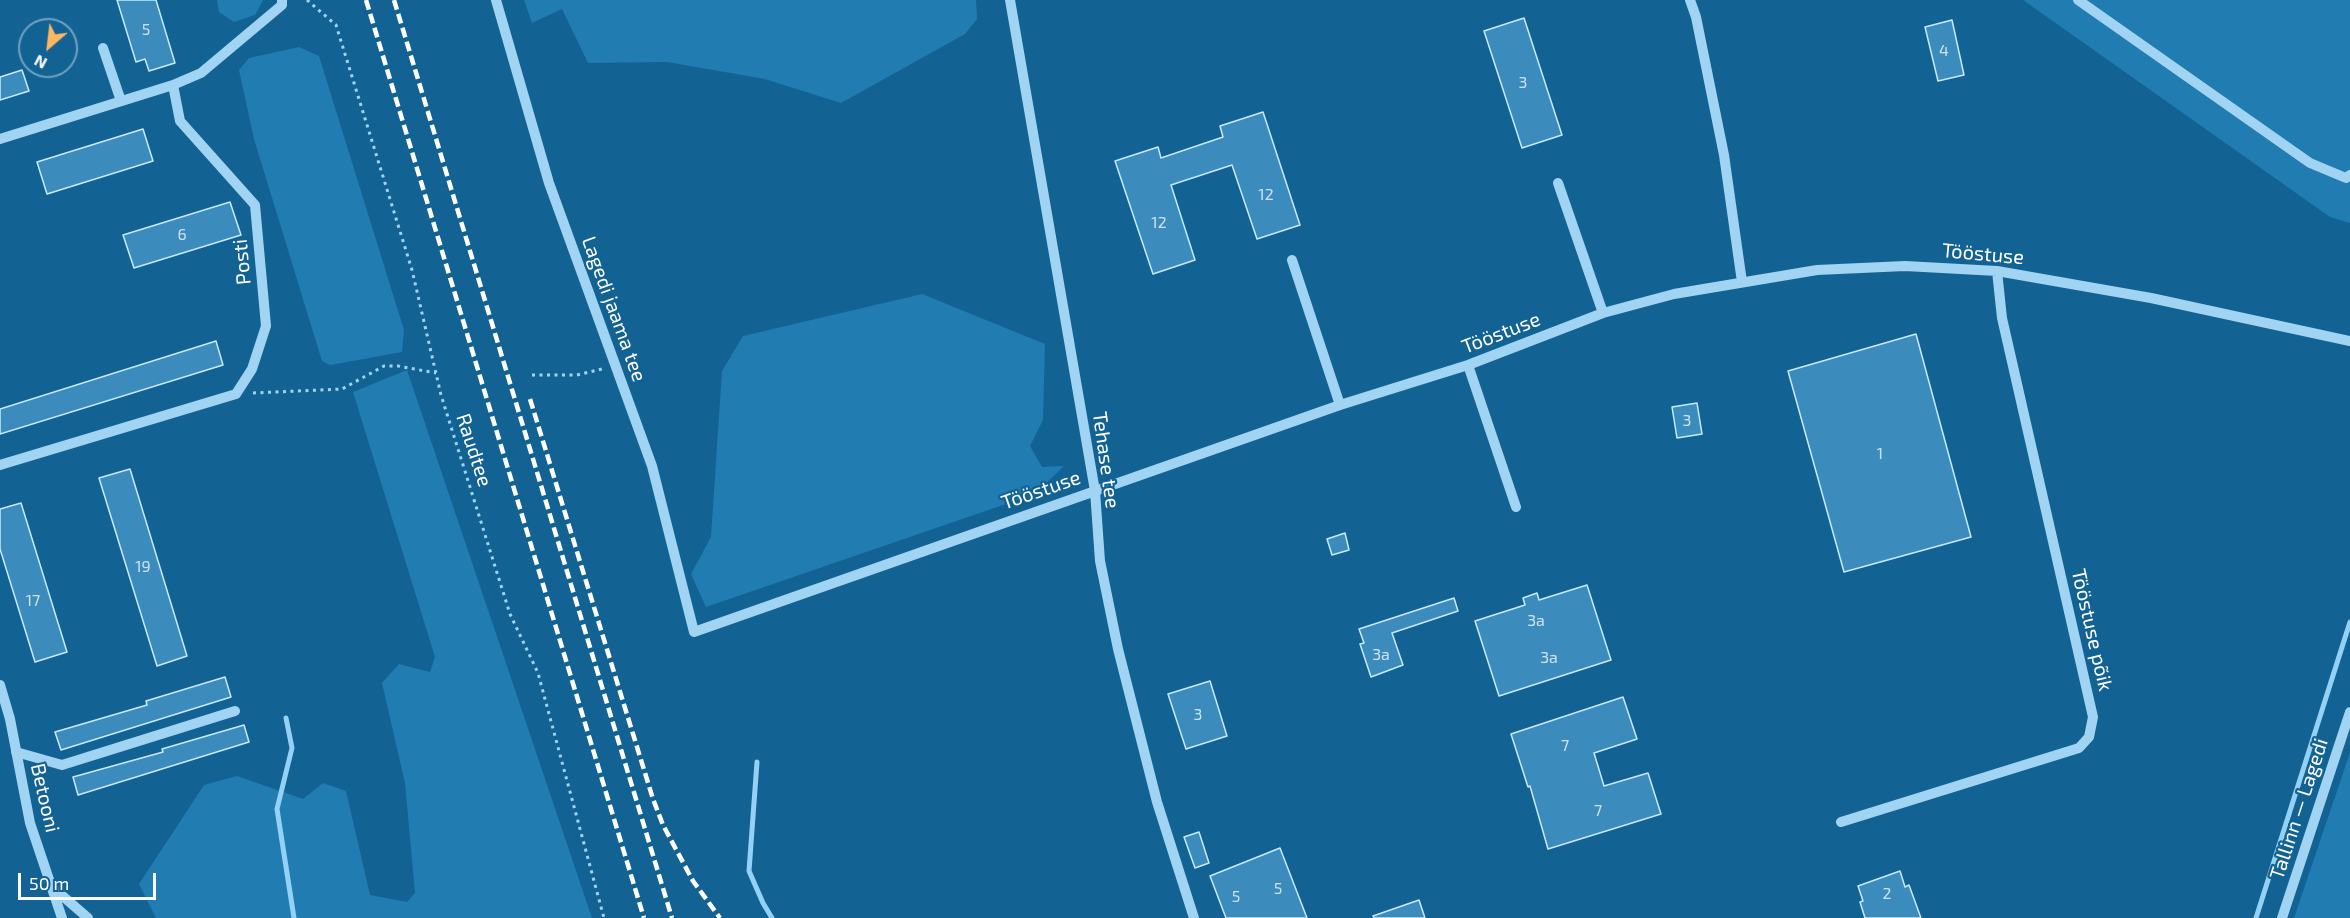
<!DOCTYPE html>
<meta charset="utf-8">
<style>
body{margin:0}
#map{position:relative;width:2350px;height:918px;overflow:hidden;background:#136294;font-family:"Exo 2",sans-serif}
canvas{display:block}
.north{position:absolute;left:18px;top:18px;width:60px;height:60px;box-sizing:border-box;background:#136294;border:2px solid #71a1bf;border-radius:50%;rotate:208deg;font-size:16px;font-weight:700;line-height:24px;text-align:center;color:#fff}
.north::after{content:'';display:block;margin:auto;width:21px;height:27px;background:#ffb662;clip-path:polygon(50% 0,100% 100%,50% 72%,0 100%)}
.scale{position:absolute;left:18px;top:873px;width:138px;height:27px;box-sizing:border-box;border:3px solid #fff;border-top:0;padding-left:8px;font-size:18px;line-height:21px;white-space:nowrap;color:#fff;-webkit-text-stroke:4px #136294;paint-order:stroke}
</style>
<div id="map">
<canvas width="2350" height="918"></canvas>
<div class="north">N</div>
<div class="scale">50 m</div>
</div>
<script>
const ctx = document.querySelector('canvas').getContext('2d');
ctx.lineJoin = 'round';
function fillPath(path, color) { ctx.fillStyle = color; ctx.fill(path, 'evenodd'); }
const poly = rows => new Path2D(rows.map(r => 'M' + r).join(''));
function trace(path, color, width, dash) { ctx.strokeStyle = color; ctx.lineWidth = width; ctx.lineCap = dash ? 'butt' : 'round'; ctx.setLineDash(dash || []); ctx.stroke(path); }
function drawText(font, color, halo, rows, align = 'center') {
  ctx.font = font + ' "Exo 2",sans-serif'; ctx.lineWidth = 4.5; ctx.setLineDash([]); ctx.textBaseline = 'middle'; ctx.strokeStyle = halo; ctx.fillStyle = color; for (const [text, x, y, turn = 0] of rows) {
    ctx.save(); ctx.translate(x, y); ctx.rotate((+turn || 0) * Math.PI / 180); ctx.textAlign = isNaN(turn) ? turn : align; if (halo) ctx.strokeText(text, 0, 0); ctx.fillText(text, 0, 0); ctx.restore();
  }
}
fillPath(poly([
 [217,0,263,0,255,15,234,22,219,12],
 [524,0,976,0,977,19,965,34,841,103,765,79,667,62,588,63,562,9,532,23],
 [2023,0,2350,0,2350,223,2330,217],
 [299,47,319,56,404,330,402,352,330,365,322,361,254,139,239,70,249,58],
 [922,294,1045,344,1043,420,1030,446,1042,467,1064,466,1035,494,706,607,691,574,711,537,722,371,743,336],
 [407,370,592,918,156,918,139,884,204,785,237,776,303,799,323,783,346,791,370,895,407,902,415,893,405,783,382,683,399,664,430,672,435,657,353,392],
 [2350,752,2350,918,2294,918,2339,785]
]), '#217cb1');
trace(poly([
 [286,718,292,748,277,809,294,918],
 [757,762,749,871,763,903,772,918],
 [2256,918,2350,622]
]), '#93d2f5', 5);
const building = poly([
 [117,0,156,0,175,63,149,71,145,59,136,62,117,0],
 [1524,18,1562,135,1522,148,1484,31,1524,18],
 [1952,20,1964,75,1938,81,1925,27,1952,20],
 [22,70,29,91,0,100,0,77,22,70],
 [1263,112,1300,225,1257,239,1232,165,1171,185,1195,260,1153,274,1115,161,1158,147,1161,158,1223,137,1220,126,1263,112],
 [143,129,153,161,47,194,37,162,143,129],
 [230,202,241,235,134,268,123,235,230,202],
 [1916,334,1971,537,1844,572,1788,371,1916,334],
 [216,341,223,365,0,434,0,409,216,341],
 [1697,403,1702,434,1677,438,1672,407,1697,403],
 [130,469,187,656,157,666,99,478,130,469],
 [21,503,67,652,35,662,0,549,0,509,21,503],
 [1345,533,1349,550,1332,555,1327,539,1345,533],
 [1587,585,1611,660,1499,696,1475,621,1525,605,1523,598,1537,593,1539,600,1587,585],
 [1454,598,1458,611,1392,633,1403,665,1371,677,1360,644,1364,643,1359,629,1454,598],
 [225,677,231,697,61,750,55,732,147,705,146,701,225,677],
 [1210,681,1227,736,1186,749,1168,694,1210,681],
 [1623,697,1637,739,1594,753,1604,786,1648,773,1661,814,1548,849,1530,786,1528,787,1511,734,1623,697],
 [244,725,249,742,78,795,73,777,163,752,162,749,244,725],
 [1199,832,1209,863,1195,868,1184,837,1199,832],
 [1280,848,1307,918,1226,918,1210,876,1280,848],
 [1900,871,1905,887,1909,885,1921,918,1865,918,1860,902,1863,901,1858,886,1900,871],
 [1419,900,1425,918,1374,918,1373,916,1419,900]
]);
fillPath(building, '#3b8cbc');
trace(building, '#c8eafd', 1.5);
trace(poly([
 [307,0,336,25,412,270,441,395,510,614,538,673,604,918],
 [532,375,577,375,602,369],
 [253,393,342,389,384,366,398,366,436,373]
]), '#a1d4f2', 3, [3, 4.5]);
trace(poly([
 [496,0,549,183,652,466,694,632,1340,405,1468,365,1603,313,1674,294,1817,270,1905,266,1997,271,2151,298,2350,341],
 [1010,0,1095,491,1100,561,1118,649,1157,802,1194,918],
 [1690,0,1696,17,1724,155,1742,282],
 [2078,0,2310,163,2346,178,2350,175],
 [103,48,121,101],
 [173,85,201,73,282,5,282,0],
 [0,139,173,85,180,121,255,205,266,326,252,369,236,394,0,465],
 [1558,183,1603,313],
 [1292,260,1340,405],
 [1468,365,1516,507],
 [0,685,10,719,30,823,62,918],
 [16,752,62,765,235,711],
 [1841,822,2079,748,2089,737,2093,717,2002,318,1997,271],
 [51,886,88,918],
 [2282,918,2350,712]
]), '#a1d4f2', 10);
trace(poly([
 [366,0,644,918],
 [394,0,672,918],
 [530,399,653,799,663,825,693,881,720,918]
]), '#fff', 4.5, [10, 4.5]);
drawText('16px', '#cee2ee', null, [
 ["5",146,30],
 ["4",1944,51],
 ["3",1523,83],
 ["12",1266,195],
 ["12",1159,223],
 ["6",182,235],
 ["3",1687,421],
 ["1",1880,454],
 ["19",143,567],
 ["17",33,601],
 ["3a",1536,621],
 ["3a",1381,655],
 ["3a",1549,658],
 ["3",1198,715],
 ["7",1565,746],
 ["7",1598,811],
 ["5",1278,889],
 ["2",1887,894],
 ["5",1236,897]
]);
drawText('20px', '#fff', '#136294', [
 ["Tööstuse",1983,254,5],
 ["Posti",242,262,-95],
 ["Lagedi jaama tee",614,309,70],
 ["Tööstuse",1501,333,-21],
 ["Raudtee",474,450,72],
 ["Tehase tee",1106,460,82],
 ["Tööstuse",1041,490,-19],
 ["Tööstuse põik",2092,630,77],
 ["Betooni",45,798,77],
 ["Tallinn — Lagedi",2299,809,-72]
]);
</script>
